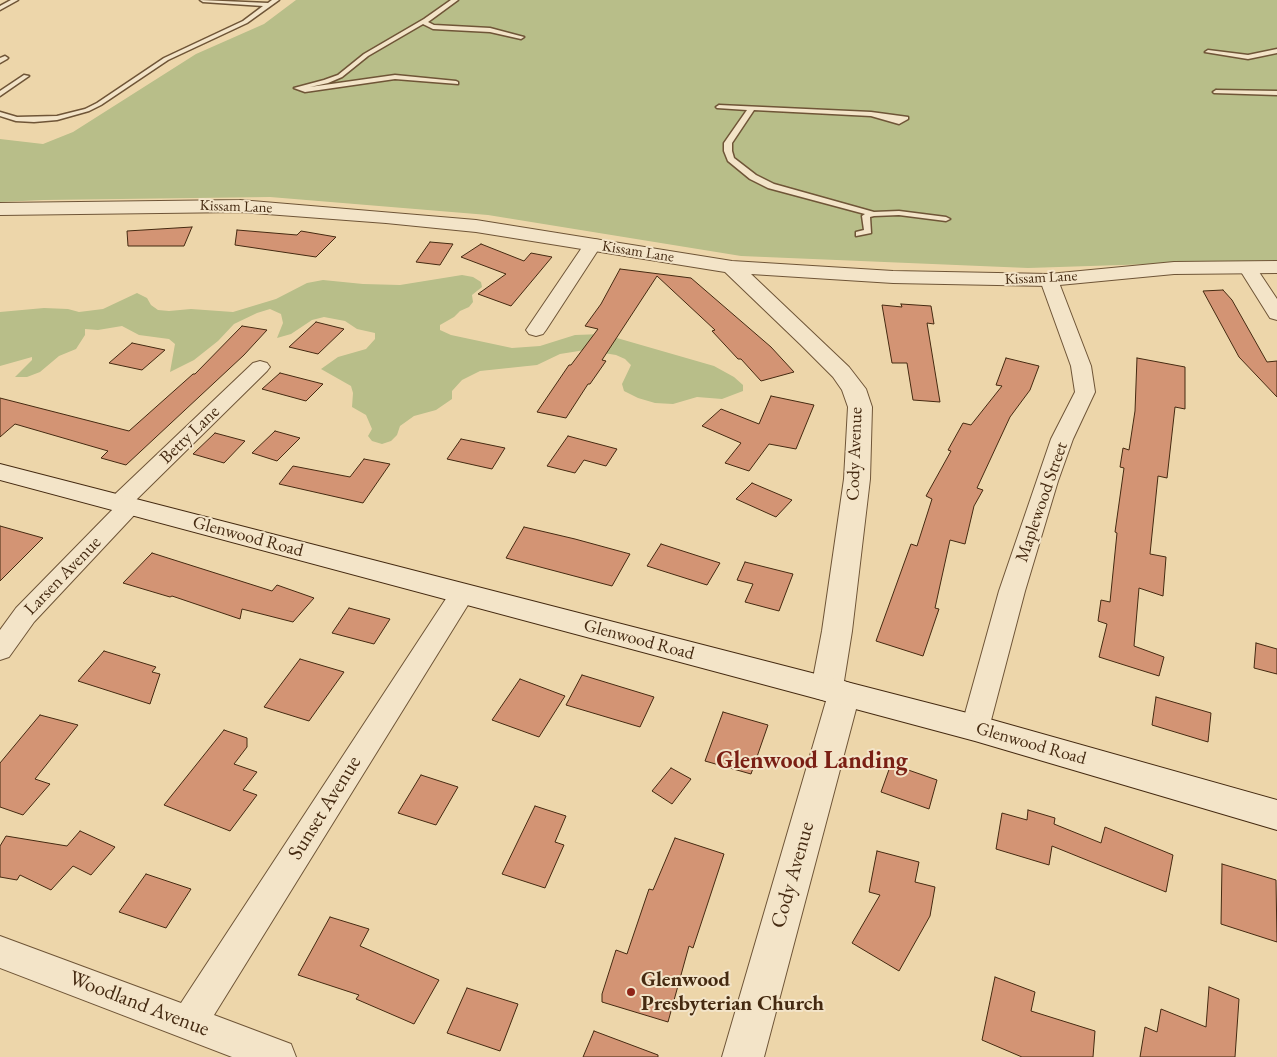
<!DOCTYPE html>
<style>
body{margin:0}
canvas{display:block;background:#edd6aa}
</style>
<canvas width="1277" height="1057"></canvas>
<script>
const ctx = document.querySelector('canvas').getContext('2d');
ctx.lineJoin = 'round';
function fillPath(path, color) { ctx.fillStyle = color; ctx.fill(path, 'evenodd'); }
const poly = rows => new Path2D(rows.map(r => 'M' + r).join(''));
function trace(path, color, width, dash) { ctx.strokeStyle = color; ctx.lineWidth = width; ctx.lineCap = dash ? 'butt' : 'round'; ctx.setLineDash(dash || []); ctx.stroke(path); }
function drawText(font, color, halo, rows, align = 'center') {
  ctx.font = font + ' "EB Garamond",serif'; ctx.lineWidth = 4; ctx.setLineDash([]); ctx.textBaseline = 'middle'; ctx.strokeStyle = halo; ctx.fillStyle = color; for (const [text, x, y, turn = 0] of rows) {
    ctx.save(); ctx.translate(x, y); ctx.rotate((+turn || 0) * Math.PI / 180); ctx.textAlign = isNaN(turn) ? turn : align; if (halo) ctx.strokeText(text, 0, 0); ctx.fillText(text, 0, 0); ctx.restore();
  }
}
fillPath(poly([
 [296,0,1277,0,1277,260,1028,268,741,256,488,215,270,197,44,200,0,202,0,139,43,144,73,132,196,54,264,24],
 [462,275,473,277,481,282,482,287,472,295,473,302,469,307,460,311,454,317,440,325,440,330,451,335,512,348,540,346,575,335,603,334,714,366,734,377,743,385,743,391,722,399,697,397,673,404,655,403,638,398,624,391,622,384,631,365,625,359,616,355,585,350,560,354,537,365,480,371,462,380,452,391,452,399,436,410,414,416,400,426,397,435,391,441,382,444,372,441,368,436,372,429,366,415,352,407,353,393,351,386,321,369,338,357,366,349,375,339,375,333,357,329,345,321,324,317,312,320,291,334,277,338,283,323,281,314,270,309,257,313,234,324,218,341,194,360,170,372,175,344,169,339,139,335,122,326,98,330,85,329,85,335,76,349,59,356,40,372,27,377,15,377,32,360,32,357,0,366,0,312,44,308,68,309,79,312,103,309,137,293,147,298,151,305,158,310,169,311,191,309,233,312,276,299,307,283,323,280,363,284,400,285]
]), '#b8be89');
const building = poly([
 [192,227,184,246,128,246,127,231,192,227],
 [237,230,297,235,301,231,336,237,316,257,235,245,237,230],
 [430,242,453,244,440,265,416,262,430,242],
 [481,244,524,261,531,253,552,257,511,306,478,294,506,274,461,257,481,244],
 [620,269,691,278,771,347,794,372,761,381,741,359,738,359,712,331,715,330,657,276,602,360,606,361,590,384,588,384,566,418,537,412,569,365,571,365,598,329,585,326,601,304,620,269],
 [1223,290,1232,300,1267,362,1277,361,1277,397,1239,357,1203,291,1223,290],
 [901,304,931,306,934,324,927,323,940,402,913,400,907,363,892,363,882,305,902,307,901,304],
 [316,322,344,329,318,354,289,347,316,322],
 [242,326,267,330,244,355,126,465,101,458,108,451,15,424,0,437,0,398,129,431,193,374,195,374,242,326],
 [132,343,165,350,142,370,109,363,132,343],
 [1006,358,1039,366,1030,390,1010,417,977,488,983,490,974,506,965,544,950,540,935,608,939,609,923,656,876,641,911,544,917,546,932,499,926,496,951,451,948,450,963,423,971,425,1002,386,996,385,1006,358],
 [1137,358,1185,367,1185,409,1175,407,1167,478,1158,476,1150,554,1166,557,1163,596,1139,588,1134,646,1164,657,1159,676,1099,657,1107,624,1098,621,1101,600,1110,602,1117,533,1115,532,1124,468,1120,467,1123,448,1129,450,1135,411,1137,358],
 [280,373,323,384,306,401,262,389,280,373],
 [771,396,814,405,796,449,769,444,749,471,725,463,741,443,702,426,721,409,759,424,771,396],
 [275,431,300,438,277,461,252,453,275,431],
 [215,433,245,441,224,463,193,454,215,433],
 [568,436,617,449,606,466,584,460,575,473,547,466,568,436],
 [461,439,505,448,492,469,447,459,461,439],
 [364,459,390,464,363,503,279,484,293,466,350,477,364,459],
 [752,483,792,500,776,517,736,499,752,483],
 [0,526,43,538,0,581,0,526],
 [524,527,575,539,630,554,612,586,506,558,524,527],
 [661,544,720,563,707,585,647,566,661,544],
 [152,553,272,591,277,585,314,598,293,622,242,609,240,619,172,596,170,597,123,583,152,553],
 [745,562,793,574,779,611,745,602,753,584,737,580,745,562],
 [349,608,390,619,374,644,332,633,349,608],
 [1256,643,1277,649,1277,674,1254,668,1256,643],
 [104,651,156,667,152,672,160,674,150,704,78,681,104,651],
 [300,659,344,672,309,721,264,707,300,659],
 [582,675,654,697,640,727,566,705,582,675],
 [520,679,565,696,539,737,492,720,520,679],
 [1156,697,1211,713,1208,742,1152,725,1156,697],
 [723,712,768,725,751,774,705,761,723,712],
 [40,715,78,725,35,779,50,784,23,815,0,807,0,763,40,715],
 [224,730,247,738,247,747,234,764,257,772,243,790,257,795,230,831,164,805,224,730],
 [891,764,937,780,929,809,881,792,891,764],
 [671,768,691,779,672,804,652,791,671,768],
 [421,775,458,787,436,825,398,813,421,775],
 [535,806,566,816,555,842,564,845,545,888,502,874,535,806],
 [1028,810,1055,818,1054,824,1101,843,1105,827,1173,855,1166,892,1052,846,1049,865,996,849,1002,813,1027,820,1028,810],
 [80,831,115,847,91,875,73,866,51,890,20,875,17,880,0,877,0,846,6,836,67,846,80,831],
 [675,838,724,854,693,948,689,946,668,1022,602,1002,602,994,616,950,627,954,649,889,653,890,675,838],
 [877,851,919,862,915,882,935,887,930,916,899,971,852,943,880,895,869,892,877,851],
 [1222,864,1276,880,1277,942,1221,924,1222,864],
 [146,874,191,889,166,928,119,912,146,874],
 [330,917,369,929,360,946,439,980,414,1024,356,999,359,995,298,975,330,917],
 [995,977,1035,992,1031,1011,1095,1031,1093,1057,1022,1057,982,1040,995,977],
 [1209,987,1239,999,1235,1057,1140,1057,1145,1027,1157,1032,1161,1009,1206,1027,1209,987],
 [467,988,518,1004,500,1051,447,1033,467,988],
 [594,1031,658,1055,658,1057,583,1057,594,1031]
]);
fillPath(building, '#d39474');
trace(building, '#452a11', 1);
const service = poly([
 [11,0,18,0,0,10,0,6,11,0],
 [200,0,268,3,272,0,279,0,247,23,168,60,101,105,89,111,57,120,34,122,16,121,0,116,0,112,17,117,57,116,85,109,97,103,164,58,243,21,263,6,203,2,200,0],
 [451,0,458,0,428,22,434,25,490,28,524,37,521,39,490,32,433,29,423,24,368,56,342,77,328,83,310,87,395,75,456,81,458,82,458,84,395,79,305,92,294,88,324,80,338,75,364,54,424,19,451,0],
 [1277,49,1277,53,1248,59,1205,52,1208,50,1248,55,1277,49],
 [5,56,8,58,7,59,0,63,0,58,5,56],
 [24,75,29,76,0,96,0,91,24,75],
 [1216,90,1277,91,1277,95,1214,93,1213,92,1216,90],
 [719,105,871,112,908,117,908,119,899,124,871,116,754,110,732,143,732,151,734,158,756,175,774,184,874,212,899,211,946,217,950,219,946,221,899,215,874,216,870,217,871,233,856,236,856,232,864,230,862,216,865,214,768,188,750,179,728,161,724,151,724,143,747,110,717,108,716,107,719,105]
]);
const minor = poly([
 [593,239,599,240,602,244,546,330,543,334,536,336,529,334,526,330,587,240,593,239],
 [1247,262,1253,263,1277,299,1277,320,1270,318,1238,267,1241,263,1247,262],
 [1049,275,1055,276,1058,280,1091,366,1095,392,1073,439,1058,481,1025,591,989,728,985,736,975,739,965,736,961,728,999,591,1051,439,1075,392,1071,366,1040,280,1043,276,1049,275],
 [260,361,267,363,270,367,267,371,136,500,142,506,138,511,34,622,9,657,0,660,0,630,16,608,113,509,107,503,111,498,253,363,260,361],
 [462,585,471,588,475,594,471,600,214,1015,291,1044,296,1057,232,1057,0,968,0,936,181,1003,453,588,462,585]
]);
const tertiary = poly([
 [240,200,476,220,732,261,893,271,1049,274,1174,262,1277,261,1277,273,1174,274,1049,286,893,283,751,274,849,367,866,389,872,407,870,479,852,631,844,681,855,685,860,694,764,1057,722,1057,826,701,816,698,811,689,822,631,844,479,848,407,842,390,833,377,800,344,725,272,476,232,386,223,240,212,0,215,0,203,240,200]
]);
const secondary = poly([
 [0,464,975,715,1277,800,1277,830,975,741,0,480,0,464]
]);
trace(service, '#6f5537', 3);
trace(minor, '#6f5537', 2);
trace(tertiary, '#6f5537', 2);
trace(secondary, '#452a11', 2);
fillPath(service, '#f3e4c8');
fillPath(minor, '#f3e4c8');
fillPath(tertiary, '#f3e4c8');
fillPath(secondary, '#f3e4c8');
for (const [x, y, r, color] of [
 [631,992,5,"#8f2418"]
]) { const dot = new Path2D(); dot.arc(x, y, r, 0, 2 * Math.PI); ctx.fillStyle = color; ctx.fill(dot); trace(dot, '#f3e4c8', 2); }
drawText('15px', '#452a11', '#f3e4c8', [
 ["Kissam Lane",236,207,2],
 ["Kissam Lane",638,252,9],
 ["Kissam Lane",1041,278,-3]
]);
drawText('18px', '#452a11', '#f3e4c8', [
 ["Betty Lane",190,435,-44],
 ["Cody Avenue",855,454,-88],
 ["Maplewood Street",1042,502,-71],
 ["Glenwood Road",248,537,15],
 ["Larsen Avenue",63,576,-46],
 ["Glenwood Road",639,640,15],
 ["Glenwood Road",1031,744,16]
]);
drawText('21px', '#452a11', '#f3e4c8', [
 ["Sunset Avenue",325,808,-58],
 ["Cody Avenue",793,875,-74],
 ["Woodland Avenue",139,1004,21]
]);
drawText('bold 21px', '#452a11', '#f3e4c8', [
 ["Glenwood",641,980],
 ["Presbyterian Church",641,1004]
], 'left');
drawText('bold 24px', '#7a1f14', '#f3e4c8', [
 ["Glenwood Landing",812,761]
]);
</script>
